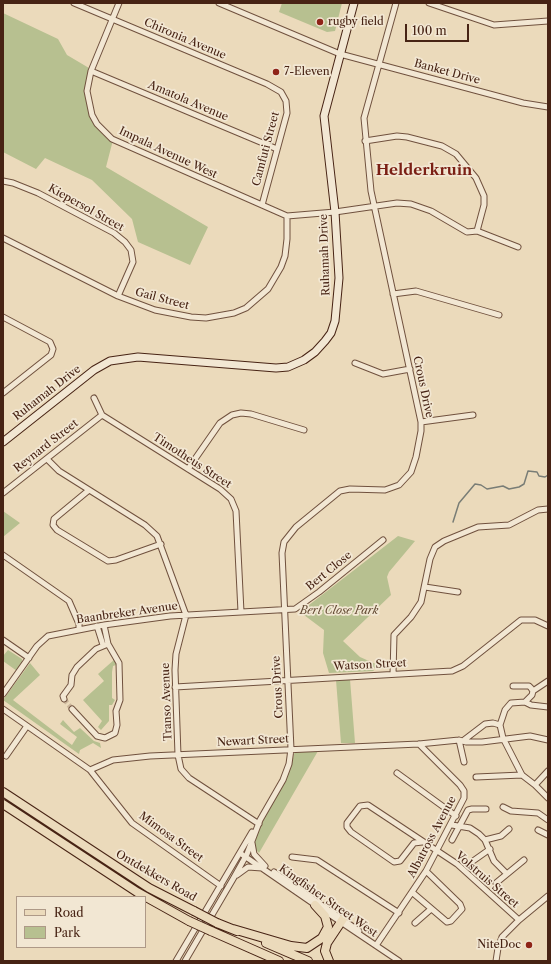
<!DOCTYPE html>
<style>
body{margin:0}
#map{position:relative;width:551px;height:964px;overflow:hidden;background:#ebdabb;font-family:"Libre Caslon Text",serif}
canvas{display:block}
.frame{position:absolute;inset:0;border:4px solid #472314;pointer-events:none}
.legend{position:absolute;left:16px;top:896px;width:130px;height:52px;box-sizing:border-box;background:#f2e7d3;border:1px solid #ae9987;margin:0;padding:5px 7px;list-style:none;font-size:12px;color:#472314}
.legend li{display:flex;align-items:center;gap:8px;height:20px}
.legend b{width:20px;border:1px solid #ae9987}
.scale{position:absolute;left:405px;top:24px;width:64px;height:18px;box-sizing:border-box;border:2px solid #472314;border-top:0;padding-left:5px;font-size:12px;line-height:14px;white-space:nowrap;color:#472314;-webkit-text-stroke:3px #f2e7d3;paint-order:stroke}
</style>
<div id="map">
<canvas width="551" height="964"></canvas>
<div class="frame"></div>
<ul class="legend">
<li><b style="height:5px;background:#ebdabb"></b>Road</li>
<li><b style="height:11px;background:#b7c090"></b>Park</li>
</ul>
<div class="scale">100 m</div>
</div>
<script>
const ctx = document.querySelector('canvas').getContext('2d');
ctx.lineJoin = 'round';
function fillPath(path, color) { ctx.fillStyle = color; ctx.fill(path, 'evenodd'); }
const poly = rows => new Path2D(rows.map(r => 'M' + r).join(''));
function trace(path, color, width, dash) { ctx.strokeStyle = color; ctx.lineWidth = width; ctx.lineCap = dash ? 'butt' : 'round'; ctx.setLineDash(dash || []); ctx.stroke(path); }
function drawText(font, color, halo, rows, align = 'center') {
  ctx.font = font + ' "Libre Caslon Text",serif'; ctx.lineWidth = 3.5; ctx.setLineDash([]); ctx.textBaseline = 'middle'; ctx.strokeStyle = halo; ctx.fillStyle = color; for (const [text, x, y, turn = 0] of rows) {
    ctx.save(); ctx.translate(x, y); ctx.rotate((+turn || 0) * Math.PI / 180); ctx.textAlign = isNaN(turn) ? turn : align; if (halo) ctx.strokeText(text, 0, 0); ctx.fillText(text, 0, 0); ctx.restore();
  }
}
fillPath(poly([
 [282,3,342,3,335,31,327,32,279,12],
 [3,13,58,39,67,55,89,68,85,88,89,110,99,126,113,140,106,167,208,227,190,265,138,242,132,219,92,180,45,158,36,169,3,152],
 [3,511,20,523,3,537],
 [398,536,415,541,389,572,387,577,391,595,343,641,360,657,378,665,391,669,372,668,374,671,329,673,323,653,324,630,300,612],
 [8,650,22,659,22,665,17,671,3,661,3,656],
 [115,659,116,665,113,666,112,672,112,698,115,700,112,705,109,705,109,721,101,730,98,727,102,721,83,700,104,681,98,674],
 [30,663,40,675,13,700,72,745,77,737,60,724,63,720,74,732,80,728,94,741,100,743,101,748,93,743,80,750,79,754,3,700],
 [350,679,355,743,341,743,336,680],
 [295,751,318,751,259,853,254,847,257,831,291,766]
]), '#b7c090');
trace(poly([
 [453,522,459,503,475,484,481,485,487,489,503,486,509,489,519,487,524,484,528,471,537,472,539,476,545,477,548,475]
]), '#797d76', 1.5);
trace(poly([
 [64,699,72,709]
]), '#cab59a', 5, [5, 2.5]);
const street = poly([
 [74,3,267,84,281,92,286,101,287,113,262,205],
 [119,3,91,71,87,91,92,115,97,124,112,139,287,216,335,212,397,203,411,204,431,211,467,232,477,231,518,247],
 [219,3,340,54,523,103,548,107],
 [429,3,494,25,548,21],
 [91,71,277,149],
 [365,141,397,136,407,137,442,146,456,154,476,178,484,196,484,205,477,231],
 [3,181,13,183,38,193,114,233,125,242,131,250,133,262,118,296],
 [3,238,118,296,155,310,191,317,206,318,234,313,246,308,268,289,281,267,285,256,287,239,287,216],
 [393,294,416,291,499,315],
 [3,317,50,342,53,349,51,355,3,393],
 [355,363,383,374,410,369],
 [94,398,102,415,220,489,231,499,236,511,241,612],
 [421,422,473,415],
 [47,459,59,471,145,525,157,536,186,615,176,654,175,670,178,755,181,769,189,778,259,824],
 [188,469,220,423,232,415,241,413,251,414,304,430],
 [89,490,54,519,53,525,57,530,108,561,116,560,161,544],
 [3,493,102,415],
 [3,555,69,601,79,624,79,629],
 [425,587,458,592],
 [104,625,108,644],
 [97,626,103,645],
 [3,640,29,658],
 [393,674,394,635,411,617,421,602,430,559,435,547,444,541,478,527,509,525,538,510,548,509],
 [513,686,529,686,531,688,533,691,532,695,525,702],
 [175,687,452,671,463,666,521,620,535,620,548,626],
 [533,691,548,681],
 [3,694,37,646,48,636,104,625,170,616,295,609,319,592,383,540],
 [64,699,63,696,71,685,72,675,77,667,96,649,108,644,119,663,120,700,116,711,117,725,115,733,105,738,97,736,72,709],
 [3,709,90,770,132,823,221,886],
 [459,740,464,762],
 [464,740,485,724,493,723,500,725],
 [6,756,27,726],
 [90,770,113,760,150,756,419,744,459,740,466,742,482,742,530,736,548,740],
 [548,771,535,785,548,798],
 [397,773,456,816],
 [476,777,522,775],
 [535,785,522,775,503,738,500,725,505,710,511,703,525,702,531,705,548,707],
 [503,807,511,811,538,813,548,820],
 [452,825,470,828,479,834,485,840,494,861,507,874],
 [538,830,548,835],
 [452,840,468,810,472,809,486,809],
 [485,840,501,836,509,829],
 [422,842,414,843,400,861,394,862,351,832,347,827,347,823,360,806,368,805,457,864,519,920],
 [252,843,254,854,265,866],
 [240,853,317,906],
 [292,857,317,860,399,913],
 [473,861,490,849],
 [274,872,359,931],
 [237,875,248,867,262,868],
 [496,883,524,860],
 [413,893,447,922,451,921,462,909,460,904,426,871],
 [323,910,399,961],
 [415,923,431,909],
 [377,944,426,871,464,798,464,791,460,785,419,744],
 [176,961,252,832],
 [185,961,233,879,247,854,260,820,283,780,289,764,291,749,282,553,284,542,296,527,340,491,350,489,385,490,399,485,411,472,416,457,421,431,421,422,371,191,364,118,396,3],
 [496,961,498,948,502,937,519,920,548,896]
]);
const secondary = poly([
 [3,442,94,370,110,361,138,357,276,368,288,367,304,360,315,352,325,341,331,333,335,321,339,278,335,212,324,116,354,3]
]);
const primary = poly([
 [3,792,149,888,194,911],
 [3,804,137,892,189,921],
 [217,923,237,931],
 [233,929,291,946,307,948,322,938,328,927,325,916,315,905],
 [211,931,279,961],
 [266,943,308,961],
 [329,961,325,951,327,943,343,919]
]);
trace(street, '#70513e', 7);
trace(secondary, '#472314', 9);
trace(primary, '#472314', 10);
trace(street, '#f2e7d3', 5);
trace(secondary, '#f2e7d3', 7);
trace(primary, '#ebdabb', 8);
const primaryBridge = poly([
 [194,911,217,923],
 [189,921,211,931]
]);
trace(primaryBridge, '#472314', 10, []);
trace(primaryBridge, '#ebdabb', 8);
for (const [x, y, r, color] of [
 [320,22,4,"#8f2418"],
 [276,72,4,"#8f2418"],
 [529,945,4,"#8f2418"]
]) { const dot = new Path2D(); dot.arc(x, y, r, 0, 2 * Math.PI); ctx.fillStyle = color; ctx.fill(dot); trace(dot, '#f2e7d3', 1.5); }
drawText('11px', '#472314', '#f2e7d3', [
 ["rugby field",328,22],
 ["7-Eleven",284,72],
 ["NiteDoc",521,945,"right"]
], 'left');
drawText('11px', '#472314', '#f2e7d3', [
 ["Chironia Avenue",185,39,23],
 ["Banket Drive",447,72,15],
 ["Amatola Avenue",188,101,23],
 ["Camfuti Street",266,149,-75],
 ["Impala Avenue West",168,153,25],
 ["Kiepersol Street",86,208,29],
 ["Ruhamah Drive",325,255,-92],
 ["Gail Street",162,299,15],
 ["Crous Drive",423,387,78],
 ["Ruhamah Drive",47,393,-38],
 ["Reynard Street",46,446,-38],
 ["Timotheus Street",192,461,33],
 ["Bert Close",329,571,-39],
 ["Baanbreker Avenue",127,613,-8],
 ["Watson Street",370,665,-3],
 ["Crous Drive",278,687,-93],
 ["Transo Avenue",167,702,-92],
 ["Newart Street",253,741,-3],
 ["Mimosa Street",171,837,36],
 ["Albatross Avenue",432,837,-62],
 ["Ontdekkers Road",156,876,30],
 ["Volstruis Street",487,880,41],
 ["Kingfisher Street West",328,901,35]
]);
drawText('italic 11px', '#634a33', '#f2e7d3', [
 ["Bert Close Park",339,611]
]);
drawText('bold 15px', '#7a1f14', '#f2e7d3', [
 ["Helderkruin",424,171]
]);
</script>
